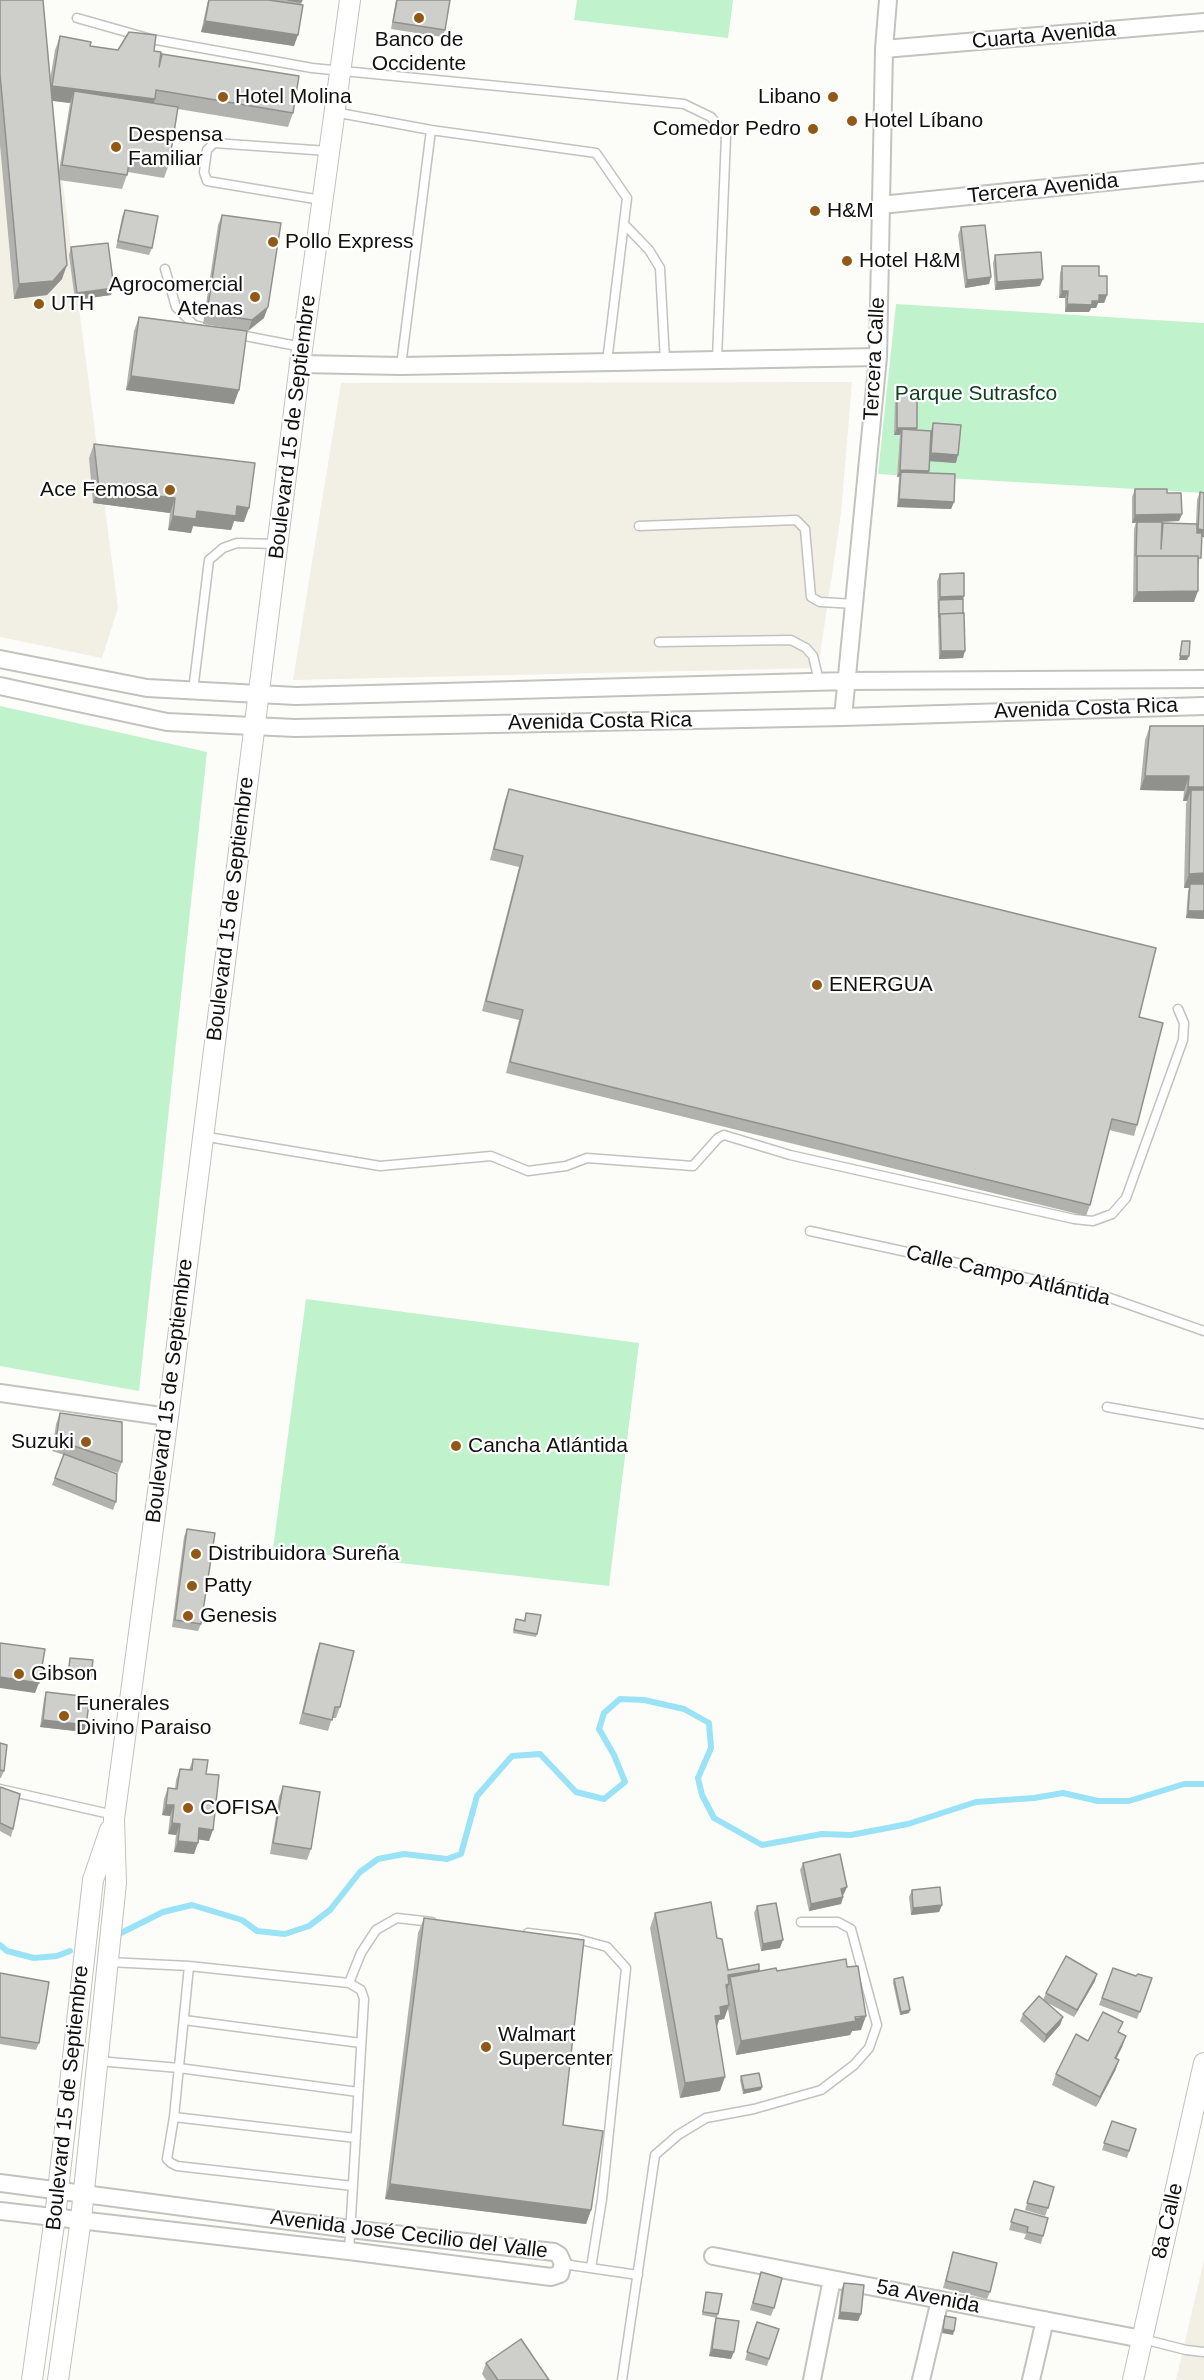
<!DOCTYPE html>
<meta charset="utf-8">
<style>
body{margin:0}
canvas{display:block;background:#fcfcf8}
</style>
<canvas width="1204" height="2380"></canvas>
<script>
const ctx = document.querySelector('canvas').getContext('2d');
ctx.lineJoin = 'round';
function fillPath(path, color) { ctx.fillStyle = color; ctx.fill(path, 'evenodd'); }
const poly = rows => new Path2D(rows.map(r => 'M' + r).join(''));
function trace(path, color, width, dash) { ctx.strokeStyle = color; ctx.lineWidth = width; ctx.lineCap = dash ? 'butt' : 'round'; ctx.setLineDash(dash || []); ctx.stroke(path); }
function drawText(font, color, halo, rows, align = 'center') {
  ctx.font = font + ' Arial,sans-serif'; ctx.lineWidth = 4.5; ctx.setLineDash([]); ctx.textBaseline = 'middle'; ctx.strokeStyle = halo; ctx.fillStyle = color; for (const [text, x, y, turn = 0] of rows) {
    ctx.save(); ctx.translate(x, y); ctx.rotate((+turn || 0) * Math.PI / 180); ctx.textAlign = isNaN(turn) ? turn : align; if (halo) ctx.strokeText(text, 0, 0); ctx.fillText(text, 0, 0); ctx.restore();
  }
}
fillPath(poly([
 [0,0,39,0,118,608,102,658,0,637],
 [852,382,841,514,818,668,293,680,341,383],
 [1204,2260,1204,2380,1176,2380]
]), '#f2f0e5');
fillPath(poly([
 [577,0,733,0,728,38,574,20],
 [896,304,1204,323,1204,493,878,474],
 [0,706,207,752,139,1391,0,1366],
 [306,1299,639,1343,609,1586,273,1549]
]), '#c0f3cc');
trace(poly([
 [121,1933,163,1912,192,1905,242,1920,257,1931,285,1934,309,1926,330,1910,360,1872,378,1859,404,1854,447,1859,461,1854,477,1796,512,1756,540,1754,576,1792,604,1799,625,1782,614,1755,599,1729,604,1713,620,1699,644,1700,684,1709,709,1723,711,1748,698,1778,702,1795,714,1818,762,1845,822,1834,851,1835,908,1824,976,1802,1034,1798,1063,1793,1098,1801,1129,1801,1184,1784,1204,1784],
 [0,1945,7,1951,34,1958,57,1956,70,1951]
]), '#9ae3f7', 6);
const service = poly([
 [77,18,151,39,312,68,684,104,711,117,726,136,717,359],
 [334,112,431,130,596,153,627,198,607,362],
 [321,200,207,181,204,172,207,150,214,143,328,151],
 [624,224,649,250,660,268,665,361],
 [165,269,176,307,194,325,202,327],
 [235,334,302,347],
 [401,366,431,130],
 [639,526,796,520,805,529,811,597,820,602,855,604],
 [659,642,791,640,806,648,813,656,819,681],
 [193,691,209,560,223,548,237,543,278,544],
 [202,1136,380,1166,491,1156,528,1171,566,1166,587,1158,693,1166,718,1138,724,1135,790,1155,1074,1219,1093,1221,1112,1214,1126,1198,1183,1040,1184,1023,1178,1009],
 [810,1231,1096,1293,1204,1331],
 [1107,1407,1204,1424],
 [0,1789,114,1815],
 [528,1933,578,1939,607,1947,626,1968,602,2199,591,2268],
 [108,1962,189,1966,349,1983,361,1990,364,1999,349,2251],
 [189,1966,174,2117,167,2159,171,2163,177,2166,353,2186],
 [349,1983,361,1953,376,1930,397,1918,432,1922],
 [184,2020,361,2043],
 [98,2061,179,2068,358,2092],
 [174,2117,356,2138],
 [563,2264,638,2275],
 [1143,2339,1186,2350,1204,2352],
 [622,2380,655,2155,678,2135,706,2118,754,2109,821,2090,854,2065,869,2048,877,2025,851,1929,838,1922,801,1922]
]);
const minor = poly([
 [884,49,1204,22],
 [881,205,1204,172],
 [300,364,401,366,878,357],
 [0,659,147,688,296,696,847,681,1204,679],
 [0,686,167,722,295,728,843,717,1204,706],
 [843,717,878,357,884,49,888,0],
 [0,1393,168,1417],
 [0,2183,350,2229,554,2252,559,2255,563,2264,560,2274,551,2277,349,2251,0,2211],
 [713,2256,1142,2339],
 [812,2380,832,2279],
 [921,2380,940,2300],
 [1031,2380,1045,2320]
]);
const tertiary = poly([
 [32,2380,55,2217,93,1880,110,1830],
 [58,2380,81,2219,116,1883,114,1819,168,1417,300,364,350,0],
 [1133,2380,1204,2063]
]);
trace(service, '#c2c2be', 11);
trace(minor, '#c2c2be', 20);
trace(tertiary, '#c2c2be', 22);
trace(service, '#fff', 8);
trace(minor, '#fff', 16);
trace(tertiary, '#fff', 20);
fillPath(poly([
 [0,0,50,80,55,50,60,36,90,46,118,50,154,51,160,61,162,54,293,113,288,127,178,109,169,164,164,178,128,172,122,189,59,180,62,279,47,295,14,299,0,145],
 [52,101,70,103,59,171],
 [208,0,302,0,294,46,201,32],
 [396,0,447,0,445,30,442,37,391,29],
 [125,210,152,248,149,255,116,248,122,217],
 [222,215,264,318,247,331,234,404,126,390,134,331,139,317,235,329,203,324,218,225],
 [961,227,991,277,989,284,965,288,958,235],
 [71,247,111,295,75,300,69,255],
 [995,255,1040,286,995,290,993,263],
 [1062,266,1099,276,1107,295,1104,303,1098,303,1096,308,1091,308,1089,312,1065,312,1065,298,1059,298,1060,273],
 [897,392,917,428,916,430,931,431,933,423,956,463,929,461,928,473,954,502,951,509,897,507,899,477,897,477,900,435,894,435,895,400],
 [94,444,244,522,234,521,231,530,193,526,191,533,168,530,170,513,93,503,89,458],
 [1135,489,1167,493,1182,514,1179,521,1157,522,1162,527,1163,523,1196,524,1197,500,1200,492,1204,537,1202,537,1194,602,1133,602,1134,529,1136,522,1132,523,1132,497],
 [940,574,964,596,963,599,963,658,939,659,937,581],
 [1150,726,1204,726,1204,919,1186,918,1188,891,1189,888,1184,888,1186,804,1187,801,1183,801,1184,791,1140,790,1145,740],
 [509,789,1139,1017,1137,1125,1134,1136,1109,1130,1090,1205,1086,1216,506,1073,519,1020,482,1011,519,867,490,860,505,800],
 [60,1413,122,1462,118,1473,82,1461,116,1502,113,1510,52,1485,64,1455,52,1451,56,1424],
 [187,1529,201,1624,198,1631,172,1627,184,1537],
 [526,1613,537,1634,536,1637,513,1633,516,1619,524,1620],
 [320,1643,340,1707,336,1718,332,1718,328,1731,299,1724,316,1654],
 [46,1692,84,1732,40,1727,44,1699],
 [0,1743,4,1771,1,1778,0,1778],
 [193,1759,206,1774,209,1841,198,1839,194,1854,174,1852,176,1835,168,1834,170,1816,162,1815,164,1799,168,1788,175,1789,176,1780,180,1769,189,1770],
 [283,1786,311,1849,307,1860,270,1854,279,1797],
 [0,1787,13,1829,11,1837,0,1831],
 [803,1863,844,1894,843,1895,843,1897,841,1904,809,1911,800,1870],
 [912,1890,942,1905,939,1912,911,1915,909,1897],
 [757,1906,780,1948,761,1951,754,1913],
 [655,1913,728,1970,777,1971,861,2030,852,2031,850,2035,736,2055,728,2009,724,2019,719,2020,717,2027,720,2091,680,2098,650,1928],
 [424,1918,563,2125,591,2210,586,2224,385,2199,418,1933],
 [1113,1968,1136,1976,1152,1978,1137,2019,1099,2005],
 [0,1973,39,2043,36,2050,0,2044],
 [894,1979,909,2013,900,2015,893,1983],
 [1095,1981,1074,2017,1044,2001,1063,2017,1060,2025,1044,2043,1020,2021,1023,2014,1043,2000,1046,1993],
 [1119,2032,1126,2036,1122,2047,1116,2059,1119,2060,1115,2071,1096,2107,1052,2085,1056,2074,1088,2041],
 [741,2076,762,2087,761,2090,743,2094,740,2080],
 [1112,2121,1136,2129,1127,2158,1102,2150],
 [1034,2181,1048,2208,1045,2216,1025,2210],
 [1015,2209,1043,2236,1041,2244,1024,2239,1026,2234,1009,2230],
 [953,2252,990,2292,987,2299,943,2288],
 [761,2272,774,2308,771,2316,750,2310],
 [844,2283,861,2314,858,2321,838,2319,841,2290],
 [706,2292,718,2314,717,2318,702,2315],
 [716,2318,731,2359,709,2356,714,2325],
 [754,2329,779,2329,767,2366,745,2360],
 [486,2363,549,2380,486,2380,482,2374]
]), '#b1b1ae');
fillPath(poly([
 [205,21,298,35,294,46,201,32],
 [52,86,155,99,150,114,74,91,70,103,47,100],
 [67,265,62,279,47,295,14,299,19,284],
 [991,277,989,284,965,288,967,280],
 [1043,279,1040,286,995,290,997,282],
 [114,288,111,295,75,300,77,293],
 [1062,291,1068,291,1065,298,1059,298],
 [1099,295,1107,295,1104,303,1098,303,1096,308,1091,308,1089,312,1065,312,1067,304],
 [268,307,264,318,248,331,252,320],
 [131,376,239,390,234,404,126,390],
 [897,428,917,428,914,435,902,429,900,435,894,435],
 [931,453,958,455,956,463,928,461],
 [900,470,929,471,926,478,901,472,899,477,897,477],
 [99,489,175,498,170,513,93,503],
 [899,499,954,502,951,509,897,507],
 [237,506,249,508,244,522,234,521,231,530,193,526,191,533,168,530,173,516,197,511],
 [1182,514,1179,521,1132,523,1135,515],
 [1198,529,1204,530,1204,537,1196,537],
 [1198,591,1194,602,1133,602,1137,592],
 [964,596,961,603,939,600,938,604,940,597],
 [941,651,965,651,963,658,939,659],
 [1180,656,1189,656,1187,660,1179,660],
 [1145,776,1189,776,1184,791,1140,790],
 [1188,787,1204,787,1204,801,1191,790,1187,801,1183,801],
 [1204,873,1204,887,1190,884,1189,888,1184,888,1189,874],
 [1188,911,1204,911,1204,919,1186,918],
 [68,1675,91,1677,90,1680,67,1679],
 [0,1677,39,1683,35,1693,0,1688],
 [43,1720,86,1725,84,1732,40,1727],
 [166,1805,174,1805,170,1816,162,1815],
 [172,1823,180,1824,176,1835,168,1834],
 [199,1828,213,1830,209,1841,195,1839],
 [178,1841,198,1843,194,1854,174,1852],
 [847,1887,844,1894,839,1896,841,1889],
 [843,1897,841,1904,809,1911,811,1904],
 [942,1905,939,1912,911,1915,913,1908],
 [783,1940,780,1948,761,1951,763,1944],
 [759,1970,754,1984,730,1977,728,1985,729,1984,724,1998,728,1975],
 [1097,1974,1095,1981,1074,2017,1077,2010],
 [729,2005,724,2019,719,2020,716,2029,715,2016,720,2007],
 [910,2010,909,2013,900,2015,901,2012],
 [866,2016,861,2030,852,2031,850,2035,736,2055,741,2041],
 [1063,2017,1060,2025,1044,2043,1046,2035],
 [1126,2036,1122,2047,1111,2069,1115,2058],
 [1119,2060,1115,2071,1096,2107,1100,2097],
 [725,2077,720,2091,680,2098,685,2083],
 [762,2087,761,2090,743,2094,744,2090],
 [390,2184,591,2210,586,2224,385,2199],
 [840,2312,861,2314,858,2321,838,2319],
 [943,2329,954,2331,953,2335,942,2333],
 [712,2349,734,2352,731,2359,709,2356]
]), '#90908d');
const building = poly([
 [0,0,43,0,67,265,53,281,19,284,0,74,0,0],
 [209,0,268,0,303,5,298,35,205,21,209,0],
 [288,0,302,0,301,2,288,0],
 [397,0,450,0,445,30,393,22,397,0],
 [129,32,156,35,154,51,161,52,159,67,162,54,299,76,293,113,156,90,155,99,52,86,60,36,91,42,90,46,118,50,129,32],
 [74,91,178,107,169,164,130,158,127,175,62,165,74,91],
 [125,210,158,216,152,248,118,241,125,210],
 [222,215,281,223,268,307,252,320,207,313,222,215],
 [985,225,991,277,967,280,961,227,985,225],
 [108,243,114,288,77,293,71,247,108,243],
 [1041,252,1043,279,997,282,995,255,1041,252],
 [1062,266,1099,266,1099,276,1107,276,1107,295,1099,295,1099,301,1092,301,1092,305,1067,304,1068,291,1062,291,1062,266],
 [139,317,247,331,239,390,131,376,139,317],
 [897,392,917,393,917,428,897,428,897,392],
 [933,423,961,425,958,455,931,453,933,423],
 [902,429,931,431,929,471,900,470,902,429],
 [94,444,255,463,249,508,237,506,236,516,197,511,196,519,173,516,175,498,99,489,94,444],
 [901,472,955,474,954,502,899,499,901,472],
 [1135,489,1167,489,1167,493,1181,493,1182,514,1135,515,1135,489],
 [1200,492,1204,493,1204,530,1198,529,1200,492],
 [1137,522,1162,522,1161,549,1163,523,1197,524,1197,533,1202,533,1201,558,1198,558,1198,556,1136,556,1137,522],
 [1137,556,1198,556,1198,591,1137,592,1137,556],
 [964,573,964,596,940,597,940,574,964,573],
 [963,599,963,613,940,614,939,617,939,600,963,599],
 [964,613,965,651,941,651,940,614,964,613],
 [1182,641,1190,641,1189,656,1180,656,1182,641],
 [1150,726,1204,726,1204,787,1188,787,1189,776,1145,776,1150,726],
 [509,789,1156,948,1139,1017,1163,1023,1137,1125,1112,1119,1090,1205,510,1062,523,1010,486,1001,523,856,494,849,509,789],
 [1191,790,1204,790,1204,873,1189,874,1191,790],
 [1190,884,1204,884,1204,911,1188,911,1190,884],
 [60,1413,122,1422,122,1462,56,1440,60,1413],
 [64,1454,117,1474,116,1502,55,1478,64,1454],
 [187,1529,215,1533,201,1624,175,1620,187,1529],
 [526,1613,541,1615,537,1634,514,1630,516,1619,525,1621,526,1613],
 [0,1643,45,1649,39,1683,0,1677,0,1643],
 [320,1643,354,1651,340,1707,335,1707,332,1720,303,1713,320,1643],
 [70,1658,93,1660,91,1677,68,1675,70,1658],
 [46,1692,90,1697,86,1725,43,1720,46,1692],
 [0,1743,7,1745,4,1771,0,1770,0,1743],
 [193,1759,208,1760,206,1774,219,1775,213,1830,199,1828,198,1843,178,1841,180,1824,172,1823,174,1805,166,1805,168,1788,177,1789,180,1769,192,1770,193,1759],
 [283,1786,320,1792,311,1849,273,1843,283,1786],
 [0,1787,20,1794,13,1829,0,1823,0,1787],
 [840,1854,847,1887,841,1889,843,1897,811,1904,803,1863,840,1854],
 [940,1887,942,1905,913,1908,912,1890,940,1887],
 [711,1902,717,1938,722,1939,728,1970,759,1964,759,1970,728,1975,729,1984,726,1985,729,2005,720,2007,721,2015,715,2016,725,2077,685,2083,655,1913,711,1902],
 [776,1903,783,1940,763,1944,757,1906,776,1903],
 [424,1918,584,1940,563,2125,603,2131,591,2210,390,2184,424,1918],
 [1066,1956,1097,1974,1077,2010,1046,1993,1066,1956],
 [846,1959,847,1967,858,1966,866,2016,855,2017,856,2021,741,2041,730,1977,776,1968,777,1971,846,1959],
 [1113,1968,1136,1976,1138,1974,1152,1978,1140,2012,1102,1998,1113,1968],
 [0,1973,49,1982,39,2043,0,2037,0,1973],
 [903,1977,910,2010,901,2012,894,1979,903,1977],
 [1039,1996,1063,2017,1046,2035,1023,2014,1039,1996],
 [1103,2012,1123,2022,1118,2032,1126,2036,1115,2058,1119,2060,1100,2097,1056,2074,1076,2034,1088,2041,1103,2012],
 [759,2073,762,2087,744,2090,741,2076,759,2073],
 [1112,2121,1136,2129,1129,2151,1104,2143,1112,2121],
 [1034,2181,1054,2187,1048,2208,1027,2203,1034,2181],
 [1015,2209,1048,2218,1043,2236,1027,2232,1028,2227,1011,2222,1015,2209],
 [953,2252,997,2263,990,2292,946,2281,953,2252],
 [761,2272,782,2278,774,2308,753,2303,761,2272],
 [844,2283,864,2285,861,2314,840,2312,844,2283],
 [706,2292,722,2294,718,2314,703,2312,706,2292],
 [945,2316,956,2318,954,2331,943,2329,945,2316],
 [716,2318,739,2321,734,2352,712,2349,716,2318],
 [757,2322,779,2329,769,2359,747,2352,757,2322],
 [521,2339,549,2380,498,2380,486,2363,521,2339]
]);
fillPath(building, '#cececa');
trace(building, '#90908d', 1.5);
for (const [x, y, r, color] of [
 [419,18,6,"#925815"],
 [223,97,6,"#925815"],
 [833,97,6,"#925815"],
 [852,121,6,"#925815"],
 [813,129,6,"#925815"],
 [116,147,6,"#925815"],
 [815,211,6,"#925815"],
 [273,242,6,"#925815"],
 [847,261,6,"#925815"],
 [255,297,6,"#925815"],
 [39,304,6,"#925815"],
 [170,490,6,"#925815"],
 [817,985,6,"#925815"],
 [86,1442,6,"#925815"],
 [456,1446,6,"#925815"],
 [196,1554,6,"#925815"],
 [192,1586,6,"#925815"],
 [188,1616,6,"#925815"],
 [19,1674,6,"#925815"],
 [64,1716,6,"#925815"],
 [188,1808,6,"#925815"],
 [486,2047,6,"#925815"]
]) { const dot = new Path2D(); dot.arc(x, y, r, 0, 2 * Math.PI); ctx.fillStyle = color; ctx.fill(dot); trace(dot, '#fff', 2); }
drawText('21px', '#111110', '#fff', [
 ["Cuarta Avenida",1044,36,-5],
 ["Tercera Avenida",1043,189,-6],
 ["Tercera Calle",875,359,-87],
 ["Boulevard 15 de Septiembre",293,427,-83],
 ["Avenida Costa Rica",1086,709,-2],
 ["Avenida Costa Rica",600,722,-1],
 ["Boulevard 15 de Septiembre",231,909,-83],
 ["Calle Campo Atlántida",1008,1276,13],
 ["Boulevard 15 de Septiembre",170,1391,-83],
 ["Boulevard 15 de Septiembre",68,2098,-84],
 ["8a Calle",1168,2221,-77],
 ["Avenida José Cecilio del Valle",409,2235,7],
 ["5a Avenida",928,2297,11]
]);
drawText('21px', '#111110', '#fff', [
 ["Banco de",419,40,"center"],
 ["Occidente",419,64,"center"],
 ["Hotel Molina",235,97],
 ["Libano",821,97,"right"],
 ["Hotel Líbano",864,121],
 ["Comedor Pedro",801,129,"right"],
 ["Despensa",128,135],
 ["Familiar",128,159],
 ["H&M",827,211],
 ["Pollo Express",285,242],
 ["Hotel H&M",859,261],
 ["Agrocomercial",243,285,"right"],
 ["Atenas",243,309,"right"],
 ["UTH",51,304],
 ["Ace Femosa",158,490,"right"],
 ["ENERGUA",829,985],
 ["Suzuki",74,1442,"right"],
 ["Cancha Atlántida",468,1446],
 ["Distribuidora Sureña",208,1554],
 ["Patty",204,1586],
 ["Genesis",200,1616],
 ["Gibson",31,1674],
 ["Funerales",76,1704],
 ["Divino Paraiso",76,1728],
 ["COFISA",200,1808],
 ["Walmart",498,2035],
 ["Supercenter",498,2059]
], 'left');
drawText('21px', '#0e4021', '#fff', [
 ["Parque Sutrasfco",976,394]
]);
</script>
